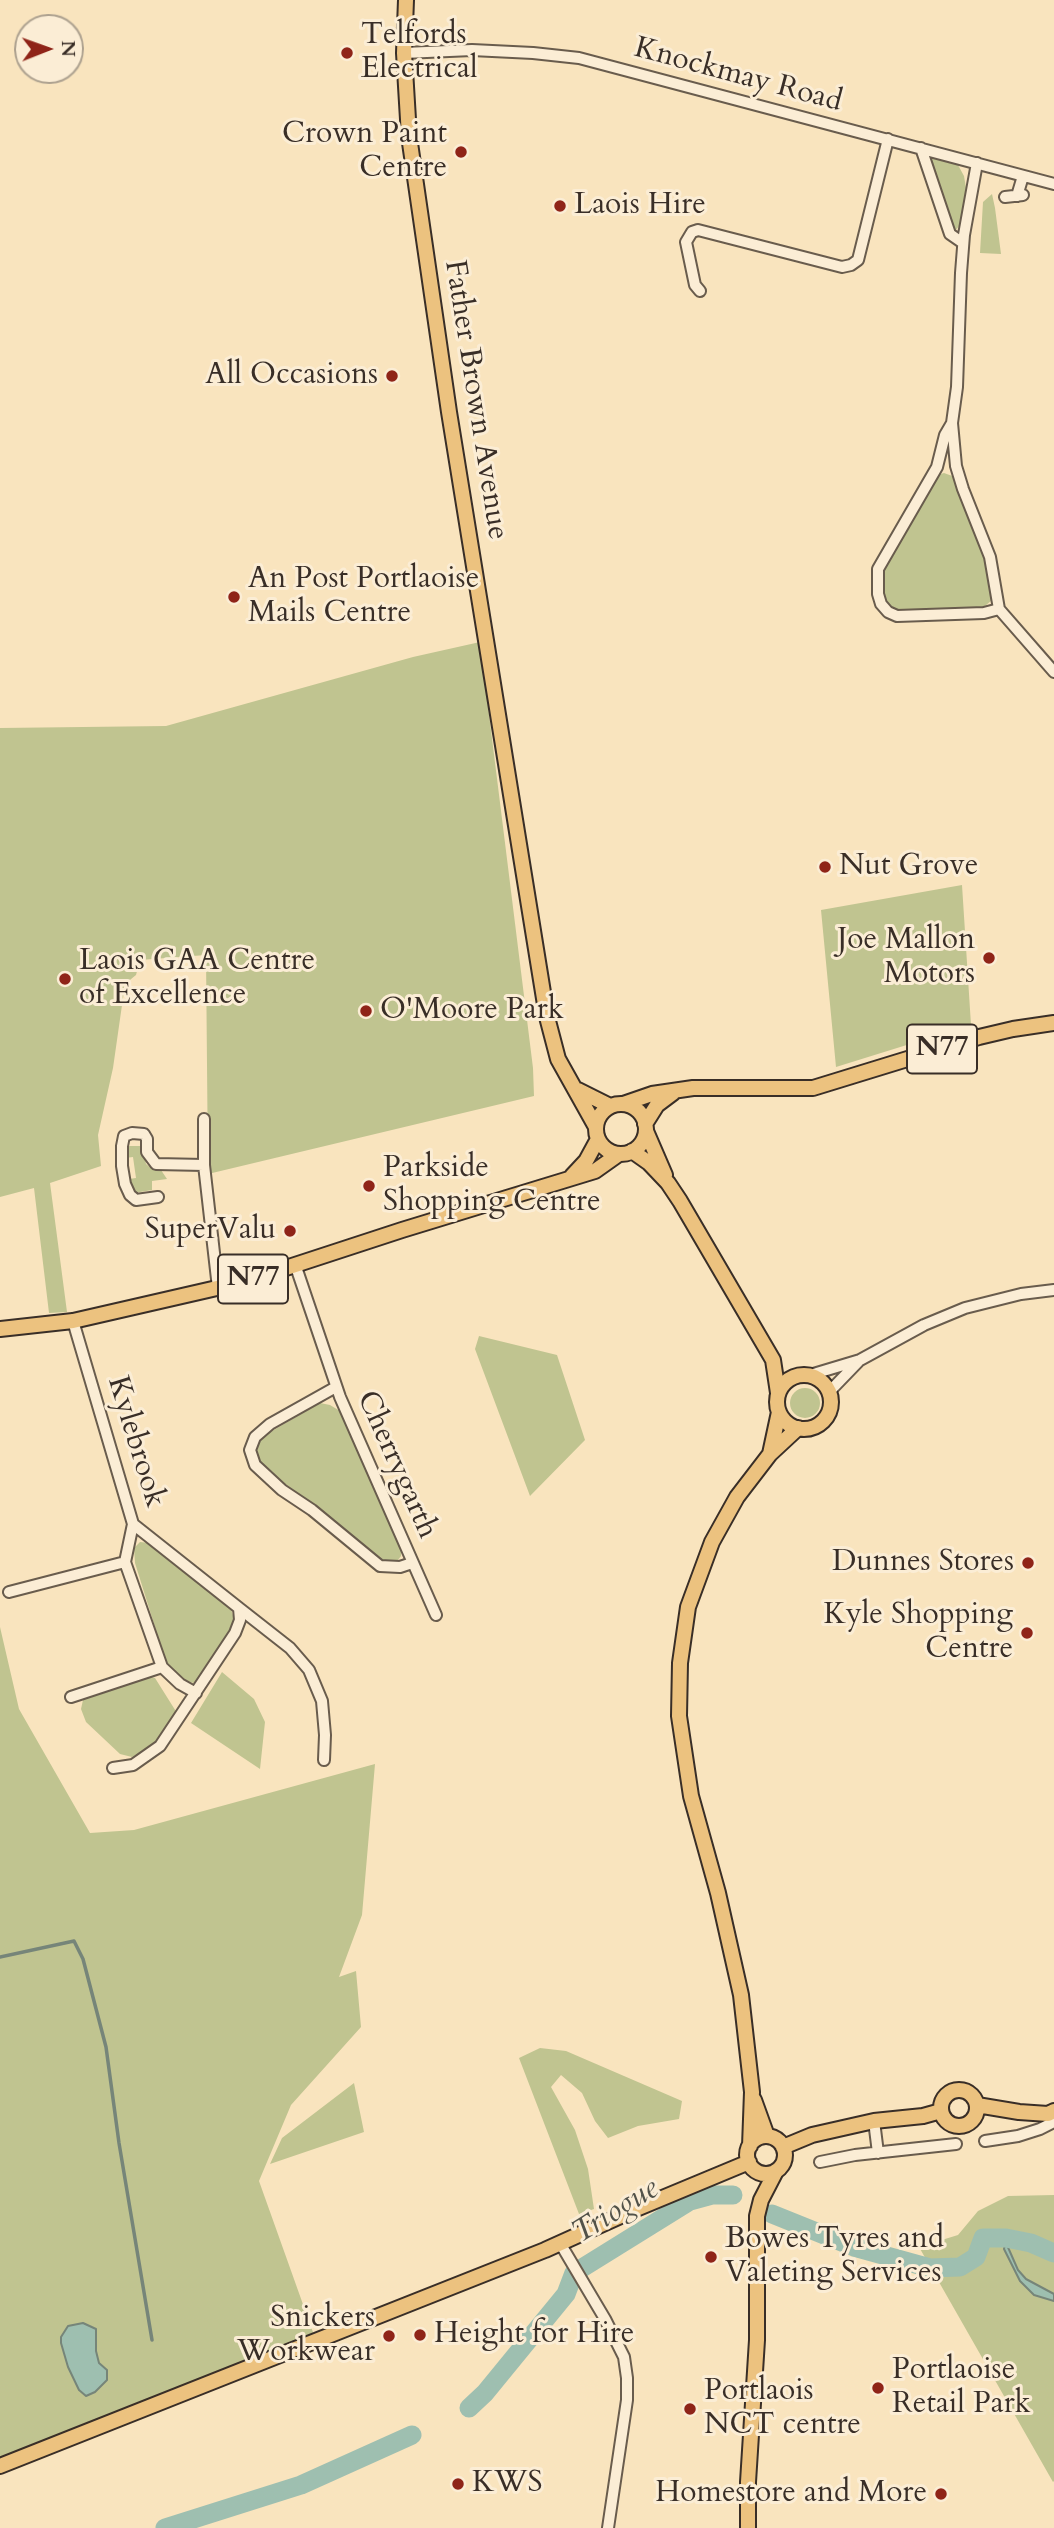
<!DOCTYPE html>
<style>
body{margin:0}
#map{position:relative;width:1054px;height:2528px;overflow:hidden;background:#f9e4be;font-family:Cardo,serif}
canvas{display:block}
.north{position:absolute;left:14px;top:14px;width:70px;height:70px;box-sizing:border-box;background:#fbedd5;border:2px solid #ada18f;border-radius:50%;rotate:89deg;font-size:19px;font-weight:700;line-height:28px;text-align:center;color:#392e27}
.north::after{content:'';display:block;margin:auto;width:24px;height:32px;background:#8f2418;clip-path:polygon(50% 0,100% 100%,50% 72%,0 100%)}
</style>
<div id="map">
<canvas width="1054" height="2528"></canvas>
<div class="north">N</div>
</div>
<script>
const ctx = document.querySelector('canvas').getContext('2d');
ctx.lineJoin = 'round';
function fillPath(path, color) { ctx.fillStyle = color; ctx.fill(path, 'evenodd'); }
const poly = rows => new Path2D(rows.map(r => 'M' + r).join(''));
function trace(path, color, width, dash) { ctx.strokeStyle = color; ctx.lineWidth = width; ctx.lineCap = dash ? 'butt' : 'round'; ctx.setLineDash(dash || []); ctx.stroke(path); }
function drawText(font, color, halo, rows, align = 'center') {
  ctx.font = font + ' Cardo,serif'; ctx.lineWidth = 6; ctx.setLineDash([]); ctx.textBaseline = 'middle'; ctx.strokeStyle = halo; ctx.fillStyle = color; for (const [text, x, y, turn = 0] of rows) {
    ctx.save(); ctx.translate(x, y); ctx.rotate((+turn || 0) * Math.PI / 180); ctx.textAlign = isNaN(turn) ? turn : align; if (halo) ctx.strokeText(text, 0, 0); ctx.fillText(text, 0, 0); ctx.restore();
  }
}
fillPath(poly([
 [931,158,958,165,964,176,966,188,960,225,955,231,929,162],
 [992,194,995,208,1001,254,980,253,983,202],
 [944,473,955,477,988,568,993,599,984,607,900,612,893,609,886,602,883,592,884,569,938,475],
 [480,642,533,1068,534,1096,208,1174,206,955,140,960,136,975,125,984,113,1068,98,1135,101,1166,50,1183,67,1312,49,1313,34,1188,0,1197,0,728,166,726,413,657],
 [962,885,971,1025,836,1067,821,910],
 [127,1146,143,1146,146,1164,152,1169,161,1170,167,1179,152,1181,152,1190,134,1193,129,1179,136,1178,133,1157,125,1158],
 [479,1336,557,1355,585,1440,530,1496,475,1349],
 '790 1403a15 15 0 1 1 30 0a15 15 0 1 1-30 0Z',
 [320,1403,330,1405,340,1411,401,1549,401,1556,398,1560,383,1560,375,1555,260,1464,256,1447,260,1438],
 [140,1542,149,1543,231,1609,234,1619,222,1646,197,1684,187,1681,170,1668,164,1656,135,1563,134,1548],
 [0,1627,19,1709,90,1833,134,1830,375,1764,362,1915,339,1977,356,1971,361,2027,291,2105,259,2181,315,2338,0,2461],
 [222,1672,254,1699,265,1722,260,1769,191,1723],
 [151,1677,155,1678,177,1713,158,1742,132,1757,120,1754,86,1722,81,1709,83,1700,94,1695],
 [540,2048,566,2051,682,2101,679,2119,638,2126,608,2138,595,2121,582,2093,561,2075,551,2087,575,2130,588,2169,594,2209,579,2214,519,2058],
 [354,2083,364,2132,270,2164,282,2138],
 [1054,2195,1054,2481,1053,2482,919,2247,958,2235,978,2211,1008,2196]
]), '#c0c490');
const water = poly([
 [1006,2238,1031,2243,1054,2253,1054,2256,1032,2245,1019,2243,1011,2241,1007,2245,1018,2270,1026,2279,1054,2294,1054,2301,1034,2295,1020,2281,1004,2249,1006,2238],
 [83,2323,96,2329,96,2351,99,2363,107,2370,107,2380,95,2392,86,2396,79,2390,68,2367,61,2343,61,2337,68,2326,83,2323]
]);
fillPath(water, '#9ebfb0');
trace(water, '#768579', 2);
trace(poly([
 [0,1957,74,1941,83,1959,106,2047,119,2143,152,2340]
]), '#768579', 3.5);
trace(poly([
 [772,2214,854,2247,930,2268,960,2267,976,2257,983,2238,1006,2238,1031,2243,1054,2253],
 [469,2408,485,2393,566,2294,574,2273,690,2201,712,2195,733,2195],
 [165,2528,301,2485,412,2435]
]), '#9ebfb0', 19);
const minor = poly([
 [404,53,472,50,533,53,579,58,1054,184],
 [921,148,950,234,963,243],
 [977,163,964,235,961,273,957,387,952,423,956,466,963,489,990,557,999,609,1054,672],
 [1017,196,1023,176],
 [1005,197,1023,195],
 [700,291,695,285,686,242,692,232,698,230,842,267,851,265,858,260,888,139],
 [952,423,945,435,937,467,878,569,878,594,881,604,888,612,897,616,984,613,999,609],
 [204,1119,204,1165,218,1288],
 [158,1197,136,1200,130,1195,125,1184,122,1166,122,1146,124,1136,132,1133,144,1134,147,1139,147,1152,156,1164,204,1165],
 [295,1264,340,1397,436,1615],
 [73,1321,133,1524,239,1608,240,1620,235,1633,160,1746,133,1765,113,1768],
 [810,1375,860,1360,924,1325,965,1308,1021,1294,1054,1290],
 [336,1387,270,1424,255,1437,250,1450,255,1465,282,1490,312,1510,380,1566,400,1567,412,1563],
 [829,1392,858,1362],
 [133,1524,125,1562,162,1667,180,1684,196,1693],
 [9,1592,125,1562],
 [239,1608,290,1648,309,1670,322,1701,325,1735,324,1760],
 [71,1697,162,1667],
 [874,2121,878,2153],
 [985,2141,1018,2136,1040,2129,1054,2122],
 [820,2162,855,2155,956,2144],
 [560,2243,605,2319,624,2357,627,2378,627,2400,608,2528]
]);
const major = poly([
 [406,0,404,53,409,136,449,412,547,1017,558,1059,596,1127],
 [578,1090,610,1106],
 [623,1104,652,1094,693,1088,813,1088,979,1037,1013,1029,1054,1023],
 '596 1129a25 25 0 1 1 50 0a25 25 0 1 1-50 0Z',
 [645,1124,657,1105,673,1093],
 [646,1131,665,1175],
 [632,1151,649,1163,668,1183,680,1201,773,1360,778,1393],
 [572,1176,586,1161,598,1139],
 [0,1329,73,1321,243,1282,402,1230,595,1171,619,1154],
 '777 1402a27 27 0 1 1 54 0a27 27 0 1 1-54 0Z',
 [770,1454,779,1412],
 '941 2108a18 18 0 1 1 36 0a18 18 0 1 1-36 0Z',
 [754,2100,767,2136],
 [977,2105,1019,2112,1048,2114,1054,2111],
 '747 2155a19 19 0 1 1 38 0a19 19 0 1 1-38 0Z',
 [750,2146,752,2092,741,1995,718,1893,691,1796,679,1716,680,1663,688,1607,712,1542,737,1497,770,1454,798,1428],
 [783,2147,812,2135,874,2121,923,2116,941,2111],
 [0,2466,545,2250,636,2209,749,2162],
 [748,2528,748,2482,757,2340,757,2216,761,2200,776,2171]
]);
trace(minor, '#695c4d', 14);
trace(major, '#392e27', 18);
trace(minor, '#fbedd5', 10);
trace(major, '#ecc27f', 14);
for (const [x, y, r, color] of [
 [347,53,7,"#8f2418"],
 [461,152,7,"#8f2418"],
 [560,206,7,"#8f2418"],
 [392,376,7,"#8f2418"],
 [234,597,7,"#8f2418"],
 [825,867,7,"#8f2418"],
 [989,958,7,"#8f2418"],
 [65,979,7,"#8f2418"],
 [366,1011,7,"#8f2418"],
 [369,1186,7,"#8f2418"],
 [290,1231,7,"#8f2418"],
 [1028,1563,7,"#8f2418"],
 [1027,1633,7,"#8f2418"],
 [711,2257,7,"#8f2418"],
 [420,2335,7,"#8f2418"],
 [389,2336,7,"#8f2418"],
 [878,2388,7,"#8f2418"],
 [690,2409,7,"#8f2418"],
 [458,2484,7,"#8f2418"],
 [941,2494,7,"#8f2418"]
]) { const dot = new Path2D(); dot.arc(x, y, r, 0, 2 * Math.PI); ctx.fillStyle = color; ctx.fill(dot); trace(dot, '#fbedd5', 2.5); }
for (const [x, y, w] of [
 [942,1049,70],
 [253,1279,70]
]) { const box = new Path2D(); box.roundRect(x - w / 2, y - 24.5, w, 49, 5); ctx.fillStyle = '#fbedd5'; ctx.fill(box); trace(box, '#392e27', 2); }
drawText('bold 28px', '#392e27', null, [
 ["N77",942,1049],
 ["N77",253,1279]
]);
drawText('30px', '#392e27', '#fbedd5', [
 ["Telfords",361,36],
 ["Electrical",361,70],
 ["Crown Paint",447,135,"right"],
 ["Centre",447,169,"right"],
 ["Laois Hire",574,206],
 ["All Occasions",378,376,"right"],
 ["An Post Portlaoise",248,580],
 ["Mails Centre",248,614],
 ["Nut Grove",839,867],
 ["Joe Mallon",975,941,"right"],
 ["Motors",975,975,"right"],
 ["Laois GAA Centre",79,962],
 ["of Excellence",79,996],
 ["O'Moore Park",380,1011],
 ["Parkside",383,1169],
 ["Shopping Centre",383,1203],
 ["SuperValu",276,1231,"right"],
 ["Dunnes Stores",1014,1563,"right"],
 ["Kyle Shopping",1013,1616,"right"],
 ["Centre",1013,1650,"right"],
 ["Bowes Tyres and",725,2240],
 ["Valeting Services",725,2274],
 ["Snickers",375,2319,"right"],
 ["Workwear",375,2353,"right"],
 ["Height for Hire",434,2335],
 ["Portlaoise",892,2371],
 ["Retail Park",892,2405],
 ["Portlaois",704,2392],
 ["NCT centre",704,2426],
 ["KWS",472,2484],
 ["Homestore and More",927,2494,"right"]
], 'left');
drawText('30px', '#392e27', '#fbedd5', [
 ["Knockmay Road",738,76,15],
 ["Father Brown Avenue",475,400,81],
 ["Kylebrook",135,1442,73],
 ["Cherrygarth",396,1465,66]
]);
drawText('italic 32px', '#525249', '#fbedd5', [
 ["Triogue",616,2212,-32]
]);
</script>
